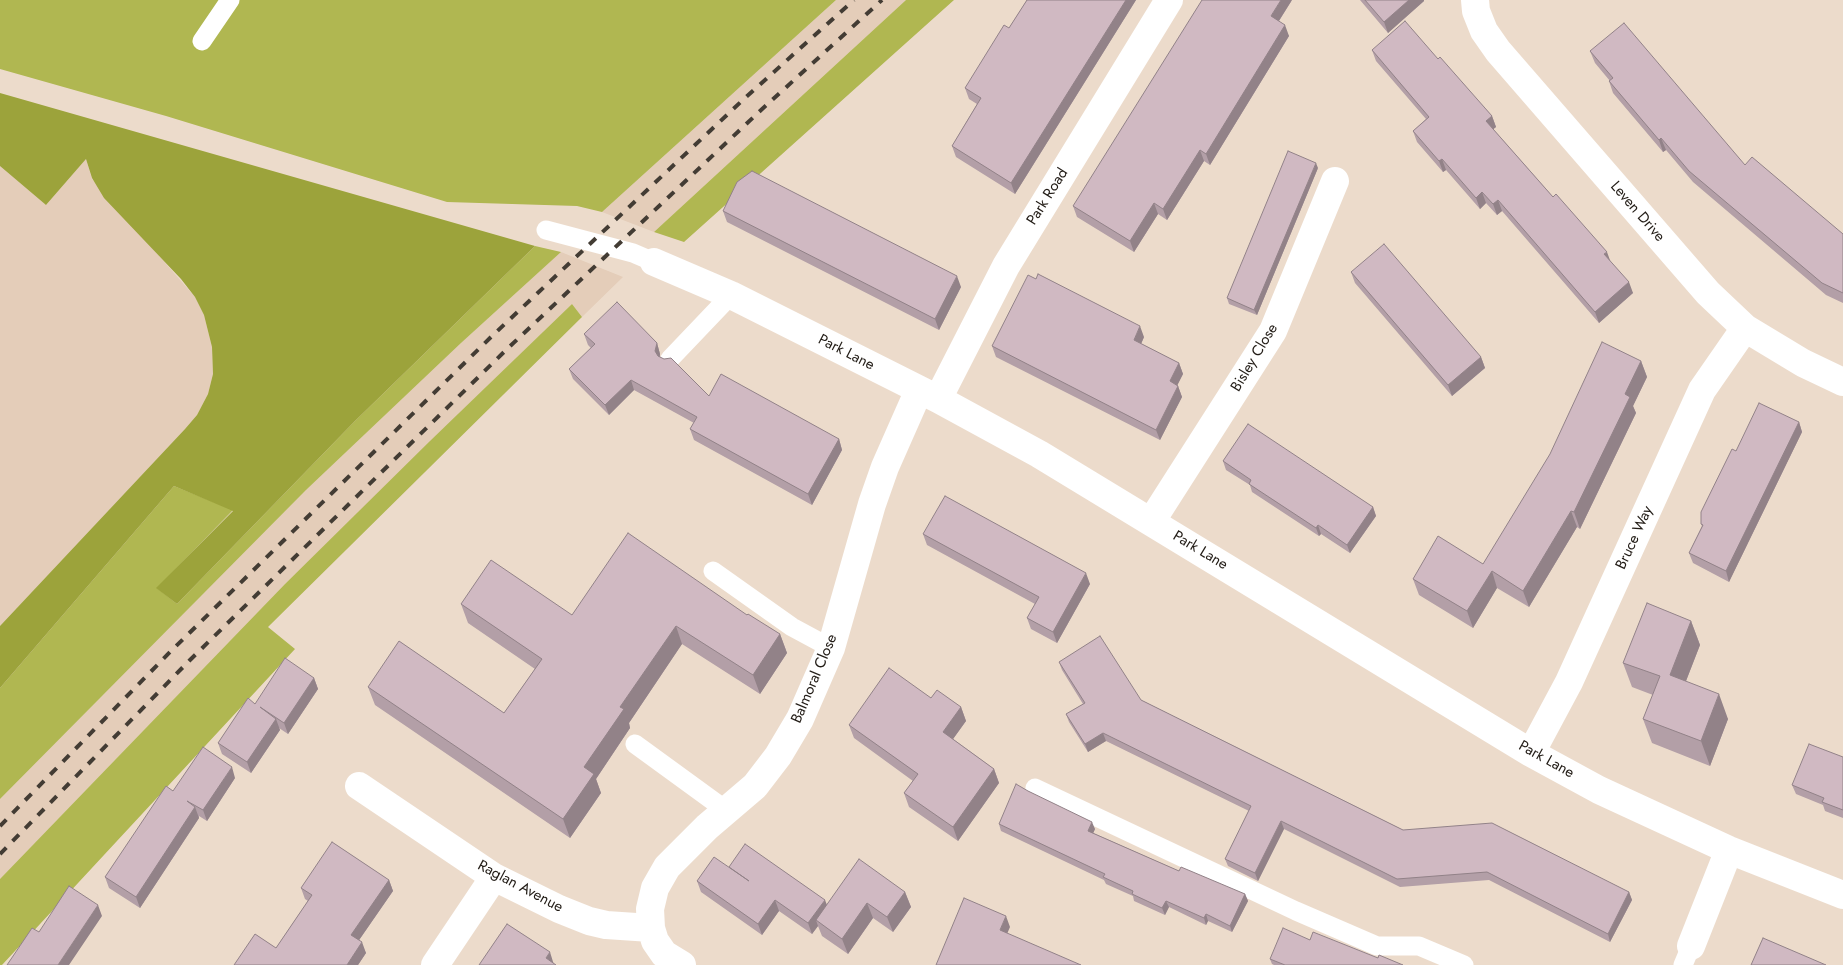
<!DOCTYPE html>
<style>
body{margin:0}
canvas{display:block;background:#ecdbcb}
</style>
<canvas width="1843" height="965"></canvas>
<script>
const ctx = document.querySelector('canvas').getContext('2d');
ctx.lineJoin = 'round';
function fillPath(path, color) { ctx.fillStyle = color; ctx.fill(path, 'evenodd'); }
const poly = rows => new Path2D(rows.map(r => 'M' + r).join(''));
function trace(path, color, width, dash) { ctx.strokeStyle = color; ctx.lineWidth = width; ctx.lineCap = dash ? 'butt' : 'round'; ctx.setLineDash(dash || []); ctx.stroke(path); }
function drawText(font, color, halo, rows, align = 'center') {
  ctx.font = font + ' Jost,sans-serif'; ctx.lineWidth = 4.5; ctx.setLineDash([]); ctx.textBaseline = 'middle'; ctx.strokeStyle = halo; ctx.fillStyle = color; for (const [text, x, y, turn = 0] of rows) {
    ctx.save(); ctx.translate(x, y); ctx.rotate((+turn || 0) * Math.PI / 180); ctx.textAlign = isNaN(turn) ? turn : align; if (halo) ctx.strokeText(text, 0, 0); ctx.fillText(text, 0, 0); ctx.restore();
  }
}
fillPath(poly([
 [836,0,906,0,654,232,602,212],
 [86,159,92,179,195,297,204,315,212,347,213,374,208,394,197,415,185,429,0,626,0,166,46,205],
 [561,252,623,277,582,317,572,304,285,584,0,879,0,799,306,490,461,343]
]), '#e4cdb9');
fillPath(poly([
 [0,0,836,0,602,212,577,206,447,202,166,116,0,69],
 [906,0,954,0,684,242,654,232],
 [535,246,561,252,461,343,306,490,0,799,0,688,174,486,233,510,157,588,177,604,355,421],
 [572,304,582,317,268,627,295,649,2,965,0,965,0,879,285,584,430,441]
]), '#b0b751');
fillPath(poly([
 [0,93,535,246,355,421,177,604,156,588,233,511,174,486,0,688,0,626,185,429,197,415,208,394,213,374,212,347,204,315,195,297,181,279,104,198,92,178,86,159,46,205,0,166]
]), '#9ca33b');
trace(poly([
 [202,41,230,0],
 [546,230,633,253,654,262],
 [670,359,731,295],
 [713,571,792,627,831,648],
 [635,744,727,811],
 [1035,788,1296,911,1377,946,1419,946,1464,965],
 [1683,965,1691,946]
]), '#fff', 19);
trace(poly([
 [1475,0,1476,11,1484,31,1498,51,1708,293,1745,328,1803,363,1843,382],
 [654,262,731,295,938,399,1039,454,1531,753,1599,790,1729,850,1843,895],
 [938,399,1006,266,1169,0],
 [1151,522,1273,331,1335,181],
 [1531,753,1569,682,1702,390,1745,328],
 [359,786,494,877,559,909,589,921,606,925,651,928],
 [1691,946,1729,850],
 [435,965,494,877],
 [682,965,664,954,655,941,651,928,650,909,655,888,667,867,707,827,755,786,778,756,800,719,831,648,872,504,885,467,919,390]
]), '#fff', 28);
trace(poly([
 [0,826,171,651,491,337,746,97,854,0],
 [0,854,189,661,506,350,760,111,882,0]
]), '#433c34', 4, [9, 9]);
fillPath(poly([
 [1027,0,1136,0,1015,194,956,157,952,146,977,104,969,99,965,88,1009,28],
 [1292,0,1279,21,1289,36,1210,165,1204,161,1167,220,1158,214,1134,252,1077,217,1073,206],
 [1360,0,1424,0,1424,1,1388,33],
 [1372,50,1438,59,1492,116,1496,127,1493,129,1553,197,1609,260,1633,293,1599,323,1502,211,1497,215,1486,203,1480,209,1446,170,1443,172,1417,142,1413,131,1426,119,1376,61],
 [1590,51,1745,165,1843,234,1843,303,1826,295,1693,182,1666,150,1663,152,1613,93,1609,81,1610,81,1595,63],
 [1318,168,1257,315,1229,304,1227,298],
 [723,211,961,287,939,330,727,222],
 [1351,272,1481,357,1485,368,1452,396,1355,283],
 [584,334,657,343,660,354,660,357,709,396,839,439,842,450,812,505,694,440,690,429,694,423,634,390,609,415,573,379,569,369,591,348,588,345],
 [1144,337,1141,344,1179,363,1183,374,1177,385,1178,386,1182,397,1160,440,996,357,992,346],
 [1641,361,1647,377,1633,406,1636,413,1580,529,1577,527,1529,607,1497,588,1473,628,1419,595,1413,579,1483,564],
 [1799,422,1802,432,1729,582,1693,563,1689,553,1702,526,1701,524,1736,451],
 [1223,461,1373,507,1376,516,1350,553,1321,534,1319,536,1252,492,1250,485,1226,470],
 [923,534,1090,584,1057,643,1031,629,1027,618,1035,604,927,545],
 [461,604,572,615,747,615,780,634,787,653,760,694,682,644,629,723,630,728,596,779,601,793,570,838,375,705,368,687,504,713,535,669,468,623],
 [1691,621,1700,645,1686,681,1728,719,1710,766,1652,743,1643,719,1653,695,1632,687,1623,663],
 [1059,662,1141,700,1403,830,1629,892,1632,900,1610,942,1489,880,1400,887,1284,829,1258,881,1228,866,1225,859,1249,811,1106,741,1088,752,1069,722,1066,714,1083,704,1062,670],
 [314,678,318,689,288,734,279,728,280,730,251,773,222,754,218,743,255,704],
 [931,698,961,707,966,721,953,739,994,769,999,783,958,841,909,807,904,793,913,781,854,738,849,725],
 [1843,757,1843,818,1825,811,1823,805,1796,794,1792,785],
 [235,778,207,821,199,816,199,818,140,908,109,888,105,877,173,791],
 [1028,791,1095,829,1093,833,1179,871,1245,894,1248,901,1232,932,1208,921,1206,925,1169,907,1165,915,1134,901,1133,896,1106,884,1104,880,1001,831,999,824],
 [729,867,827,905,905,892,911,907,893,932,873,918,848,954,822,936,818,926,812,934,779,911,762,935,701,892,697,881,730,868],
 [389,880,393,891,359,940,366,953,358,965,234,965,276,948,308,901,305,899,301,888],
 [1310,940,1378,958,1403,965,1274,965,1272,964,1270,959]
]), '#b39fa7');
fillPath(poly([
 [1126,0,1136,0,1015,194,1011,183],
 [1281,0,1292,0,1275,27,1271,16],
 [1409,0,1424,0,1424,1,1388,33,1384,22],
 [1285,25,1289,36,1210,165,1206,154],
 [1492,116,1496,127,1490,132,1486,121],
 [1661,138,1666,150,1663,152,1659,140],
 [1200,150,1204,161,1167,220,1163,209],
 [1442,159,1446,170,1443,172,1439,161],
 [1316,163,1318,168,1257,315,1254,310],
 [1482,192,1486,203,1480,209,1476,198],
 [1498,200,1502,211,1497,215,1493,204],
 [1154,203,1158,214,1134,252,1130,241],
 [1607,252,1611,263,1604,254],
 [957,276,961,287,939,330,935,319],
 [1629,282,1633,293,1599,323,1595,312],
 [1140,326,1144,337,1138,351,1134,340],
 [657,343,660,354,659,362,655,351],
 [1481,357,1485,368,1452,396,1448,385],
 [1641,361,1647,377,1633,406,1636,413,1580,529,1574,512,1625,394],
 [1179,363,1183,374,1174,392,1170,381],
 [631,380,634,390,609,415,605,405],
 [1178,386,1182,397,1160,440,1156,430],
 [1799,422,1802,432,1729,582,1726,571],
 [839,439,842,450,812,505,808,494],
 [1373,507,1376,516,1350,553,1347,545],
 [1571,511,1577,527,1529,607,1523,591],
 [1318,525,1321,534,1319,536,1316,528],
 [1492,571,1497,588,1473,628,1467,611],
 [1086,573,1090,584,1057,643,1053,632],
 [1691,621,1700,645,1679,699,1670,675],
 [676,626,682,644,629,723,630,728,596,779,601,793,570,838,563,819,584,767,620,707],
 [780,634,787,653,760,694,753,675],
 [314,678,318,689,288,734,284,723],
 [1719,694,1728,719,1710,766,1701,741],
 [961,707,966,721,948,746,943,732],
 [276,719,280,730,251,773,247,762],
 [1103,733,1106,741,1088,752,1085,744],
 [232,767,235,778,207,821,203,810],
 [994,769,999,783,958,841,953,827],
 [195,807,199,818,140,908,136,897],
 [1281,821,1284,829,1258,881,1255,873],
 [1092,822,1095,829,1091,838,1088,831],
 [389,880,393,891,355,946,351,935],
 [905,892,911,907,893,932,887,917],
 [1629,892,1632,900,1610,942,1608,934],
 [1245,894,1248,901,1232,932,1230,926],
 [775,900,779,911,762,935,758,924],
 [825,900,829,910,816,920,818,926,812,934,808,923],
 [1166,901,1169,907,1165,915,1162,908],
 [867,903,873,918,848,954,842,939],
 [98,905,102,916,69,965,58,965],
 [1206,914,1208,921,1206,925,1204,918],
 [1006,916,1010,927,1004,941,1000,930],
 [362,942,366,953,358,965,347,965],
 [550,952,554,965,546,958]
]), '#928288');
const building = poly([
 [1027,0,1126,0,1011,183,952,146,981,98,965,88,1004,25,1009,28,1027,0],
 [1202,0,1281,0,1271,16,1285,25,1206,154,1200,150,1163,209,1154,203,1130,241,1073,206,1202,0],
 [1365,0,1409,0,1384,22,1365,0],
 [1405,21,1438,59,1440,57,1492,116,1486,121,1553,197,1556,194,1607,252,1604,254,1629,282,1595,312,1498,200,1493,204,1482,192,1476,198,1442,159,1439,161,1413,131,1429,117,1372,50,1405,21],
 [1624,23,1745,165,1752,157,1843,234,1843,293,1822,283,1689,171,1661,138,1659,140,1609,81,1613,78,1590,51,1624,23],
 [1288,151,1316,163,1254,310,1227,298,1288,151],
 [752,171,957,276,935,319,723,211,737,182,752,171],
 [1384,244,1481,357,1448,385,1351,272,1384,244],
 [1038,274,1140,326,1134,340,1179,363,1170,381,1178,386,1156,430,992,346,1028,275,1036,279,1038,274],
 [617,302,657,343,655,351,658,356,664,359,671,358,709,396,721,374,839,439,808,494,690,429,697,417,631,380,605,405,569,369,595,344,584,334,617,302],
 [1602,342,1641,361,1625,394,1630,397,1574,512,1571,511,1523,591,1492,571,1467,611,1413,579,1438,536,1483,564,1550,454,1602,342],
 [1759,403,1799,422,1726,571,1689,553,1703,525,1701,524,1701,512,1732,449,1736,451,1759,403],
 [1248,424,1373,507,1347,545,1318,525,1316,528,1249,484,1251,480,1223,461,1248,424],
 [945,496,1086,573,1053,632,1027,618,1039,597,923,534,945,496],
 [628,533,747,615,748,614,780,634,753,675,676,626,620,707,624,709,584,767,594,774,563,819,368,687,399,641,504,713,542,659,461,604,491,560,572,615,628,533],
 [1647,603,1691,621,1670,675,1719,694,1701,741,1643,719,1660,676,1623,663,1647,603],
 [1100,636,1141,700,1403,830,1492,823,1629,892,1608,934,1487,872,1397,879,1281,821,1255,873,1225,859,1251,806,1103,733,1085,744,1066,714,1085,703,1059,662,1100,636],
 [285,658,314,678,284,723,260,707,276,719,247,762,218,743,248,698,255,704,285,658],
 [889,668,931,698,937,690,961,707,943,732,994,769,953,827,904,793,918,774,849,725,889,668],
 [1809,744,1843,757,1843,810,1822,802,1824,798,1792,785,1809,744],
 [203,747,232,767,203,810,187,801,195,807,136,897,105,877,166,786,173,791,203,747],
 [1016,784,1028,791,1092,822,1088,831,1179,871,1181,867,1245,894,1230,926,1206,914,1204,918,1166,901,1162,908,1132,894,1133,891,1103,877,1105,874,999,824,1016,784],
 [332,842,389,880,351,935,362,942,347,965,234,965,255,934,276,948,312,895,301,888,332,842],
 [745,844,825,900,808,923,775,900,758,924,697,881,714,857,749,881,729,867,745,844],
 [859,859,905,892,887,917,867,903,842,939,816,920,859,859],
 [69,886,98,905,58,965,7,965,32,928,39,932,69,886],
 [964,898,1006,916,1000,930,1081,965,936,965,964,898],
 [507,924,550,952,546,958,556,965,479,965,507,924],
 [1283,928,1310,940,1313,932,1378,958,1379,955,1403,965,1285,965,1270,959,1283,928],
 [1763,938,1826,965,1751,965,1763,938]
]);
fillPath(building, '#d0b9c2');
trace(building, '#928288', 1);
drawText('15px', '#221c16', '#fff', [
 ["Park Road",1048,197,-58],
 ["Leven Drive",1637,212,49],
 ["Park Lane",846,353,27],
 ["Bisley Close",1255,358,-59],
 ["Bruce Way",1635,538,-65],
 ["Park Lane",1200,551,31],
 ["Balmoral Close",815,679,-67],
 ["Park Lane",1546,760,29],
 ["Raglan Avenue",520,887,28]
]);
</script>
